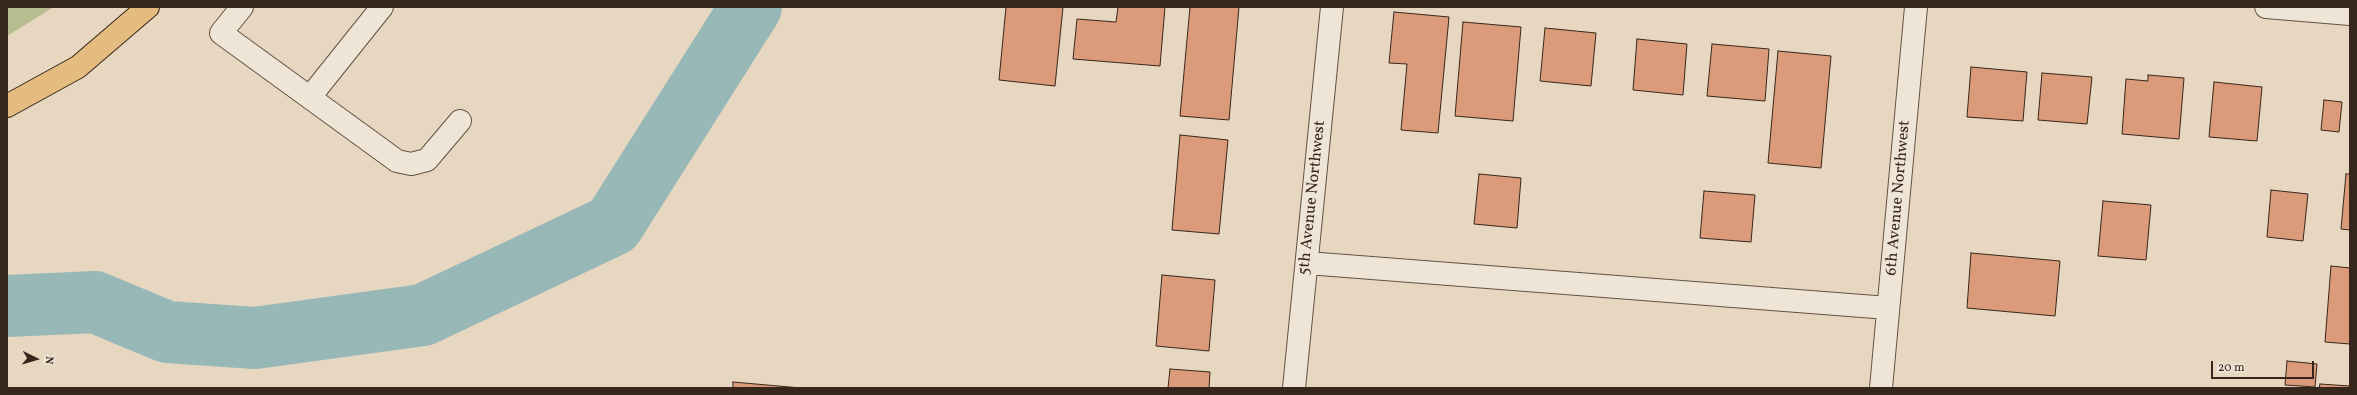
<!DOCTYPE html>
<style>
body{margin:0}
#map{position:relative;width:2357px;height:395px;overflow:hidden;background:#e7d7c0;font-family:Vollkorn,serif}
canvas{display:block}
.frame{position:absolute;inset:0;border:8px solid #36261b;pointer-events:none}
.north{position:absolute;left:16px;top:339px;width:40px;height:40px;-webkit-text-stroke:3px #efe5d6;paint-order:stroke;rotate:95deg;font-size:11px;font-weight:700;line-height:16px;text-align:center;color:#36261b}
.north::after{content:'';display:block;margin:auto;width:14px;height:18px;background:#36261b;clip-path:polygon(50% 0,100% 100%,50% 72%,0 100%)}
.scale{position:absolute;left:2211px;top:361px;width:103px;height:18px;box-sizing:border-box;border:2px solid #36261b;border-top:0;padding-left:5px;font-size:12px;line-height:14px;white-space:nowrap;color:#36261b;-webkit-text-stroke:3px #efe5d6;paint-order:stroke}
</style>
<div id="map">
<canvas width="2357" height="395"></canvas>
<div class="frame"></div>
<div class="north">N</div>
<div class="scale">20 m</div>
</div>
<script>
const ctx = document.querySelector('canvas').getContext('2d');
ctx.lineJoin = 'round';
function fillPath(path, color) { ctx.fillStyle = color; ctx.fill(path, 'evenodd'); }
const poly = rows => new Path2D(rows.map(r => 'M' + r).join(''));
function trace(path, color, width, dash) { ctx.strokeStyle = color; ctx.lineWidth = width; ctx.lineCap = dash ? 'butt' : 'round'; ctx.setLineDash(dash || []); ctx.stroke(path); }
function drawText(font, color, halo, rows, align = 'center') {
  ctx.font = font + ' Vollkorn,serif'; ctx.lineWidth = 3.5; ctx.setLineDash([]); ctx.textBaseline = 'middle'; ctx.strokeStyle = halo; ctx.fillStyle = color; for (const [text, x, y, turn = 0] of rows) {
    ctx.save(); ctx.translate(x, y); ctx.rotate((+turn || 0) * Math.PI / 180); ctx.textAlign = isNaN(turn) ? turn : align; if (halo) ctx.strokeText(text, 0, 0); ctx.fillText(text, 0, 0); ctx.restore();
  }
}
fillPath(poly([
 [7,7,54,7,7,36]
]), '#b8bd90');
trace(poly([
 [7,306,95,302,167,332,255,338,423,315,613,225,751,7]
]), '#97b8b7', 62);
const building = poly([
 [1006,7,1063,7,1055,86,999,80,1006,7],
 [1118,7,1165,7,1160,66,1073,59,1077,19,1116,22,1118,7],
 [1190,7,1239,7,1229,120,1180,116,1190,7],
 [1394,12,1449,17,1438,133,1401,130,1407,64,1389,63,1394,12],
 [1463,22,1521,27,1513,121,1455,116,1463,22],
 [1545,28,1596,33,1591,86,1540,81,1545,28],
 [1637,39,1687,44,1683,95,1633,90,1637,39],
 [1712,44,1769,49,1765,101,1707,96,1712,44],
 [1778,51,1831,56,1821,168,1768,163,1778,51],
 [1971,67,2027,72,2023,121,1967,117,1971,67],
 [2042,73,2092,77,2087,124,2038,120,2042,73],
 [2148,75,2184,78,2179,139,2122,134,2126,79,2148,81,2148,75],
 [2214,82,2262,87,2257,141,2209,137,2214,82],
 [2324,100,2342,102,2339,132,2321,130,2324,100],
 [1180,135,1228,140,1219,234,1172,230,1180,135],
 [1479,174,1521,178,1517,228,1474,224,1479,174],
 [2346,174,2350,174,2350,230,2341,229,2346,174],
 [2271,190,2308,194,2303,241,2267,237,2271,190],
 [1704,191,1755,195,1751,242,1700,238,1704,191],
 [2103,201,2151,205,2146,260,2098,256,2103,201],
 [1971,253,2060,261,2055,316,1967,308,1971,253],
 [2331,266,2350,268,2350,344,2325,342,2331,266],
 [1162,275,1215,280,1209,351,1156,346,1162,275],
 [2287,361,2317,364,2315,387,2285,385,2287,361],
 [1170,369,1210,372,1209,388,1168,388,1170,369],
 [733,382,801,388,733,388,733,382],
 [2320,384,2350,386,2350,388,2319,388,2320,384]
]);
fillPath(building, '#db9a7a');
trace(building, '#36261b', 1);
const minor = poly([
 [242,7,221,33,397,161,411,164,427,160,460,121],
 [2266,7,2350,14],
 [310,97,382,7],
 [1307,263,1888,308],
 [1294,388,1332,7],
 [1881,388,1916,7]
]);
const major = poly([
 [7,106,78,67,148,7]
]);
trace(minor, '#625244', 24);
trace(major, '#36261b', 24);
trace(minor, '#efe5d6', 22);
trace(major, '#e4bc80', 22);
drawText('16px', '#36261b', '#efe5d6', [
 ["5th Avenue Northwest",1313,198,-84],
 ["6th Avenue Northwest",1899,198,-85]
]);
</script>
